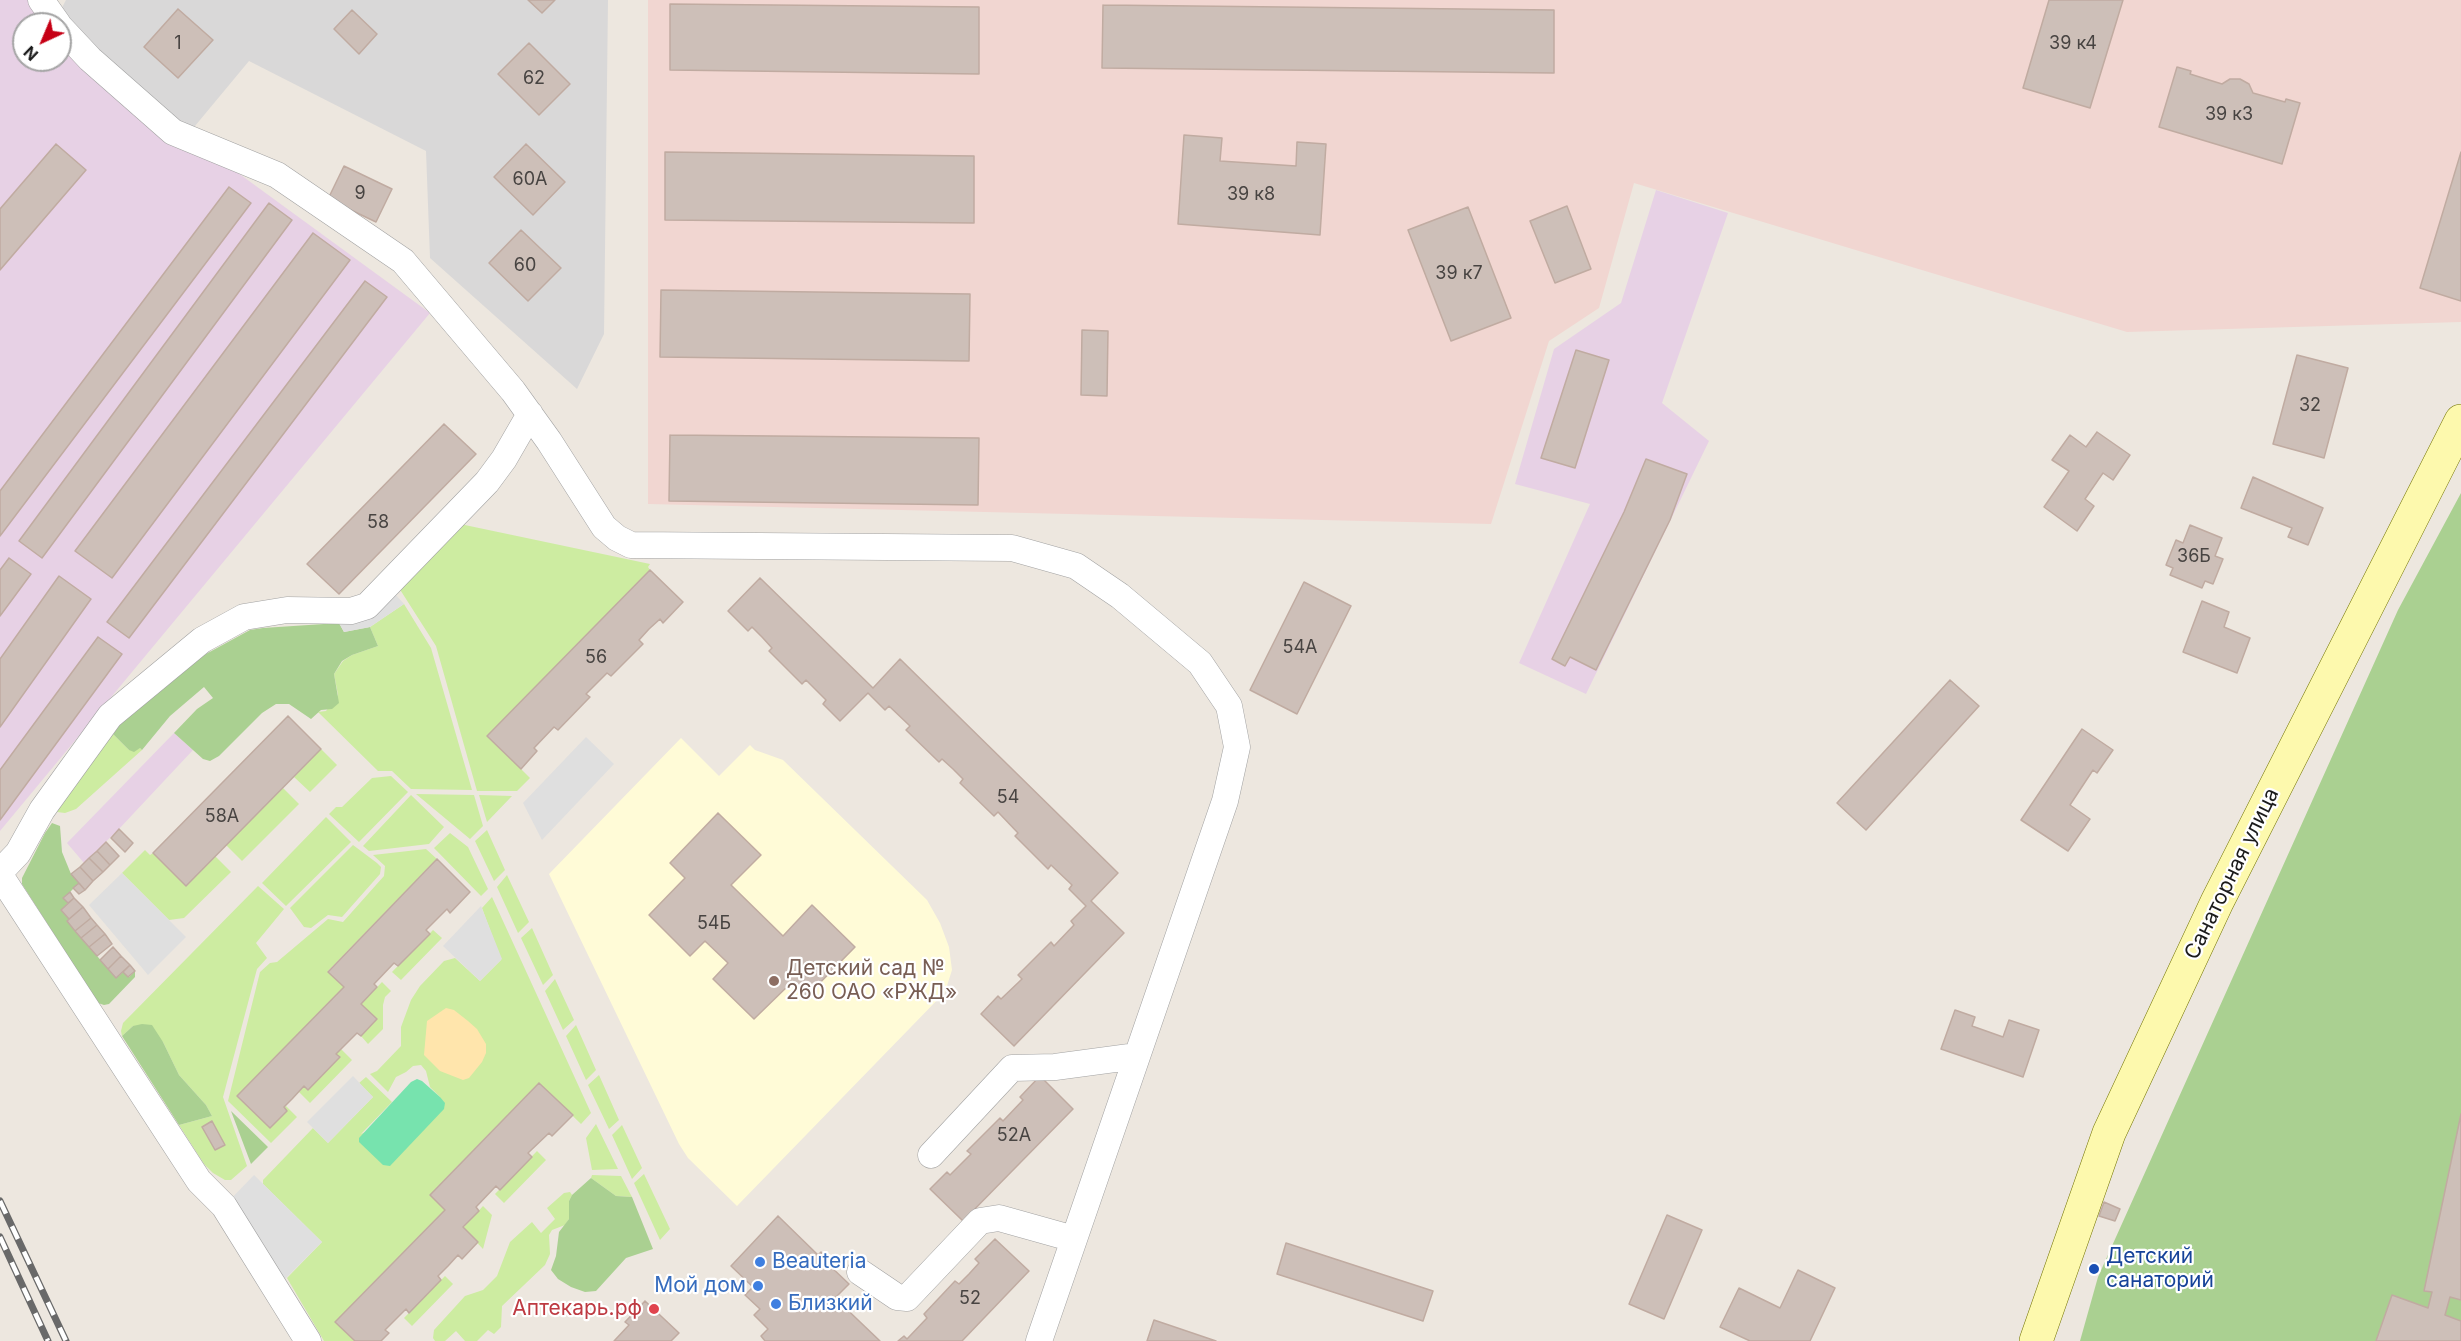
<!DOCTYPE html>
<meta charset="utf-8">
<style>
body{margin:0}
#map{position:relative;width:2461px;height:1341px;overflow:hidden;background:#ede7df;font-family:Inter,sans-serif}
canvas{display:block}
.north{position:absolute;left:12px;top:12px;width:60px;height:60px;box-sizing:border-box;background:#fff;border:2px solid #a4a4a4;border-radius:50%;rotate:224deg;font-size:16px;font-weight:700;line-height:24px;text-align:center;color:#1b1b1b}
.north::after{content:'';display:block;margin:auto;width:21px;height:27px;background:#c60015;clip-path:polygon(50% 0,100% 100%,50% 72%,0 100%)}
</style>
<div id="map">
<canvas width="2461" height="1341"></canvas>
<div class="north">N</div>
</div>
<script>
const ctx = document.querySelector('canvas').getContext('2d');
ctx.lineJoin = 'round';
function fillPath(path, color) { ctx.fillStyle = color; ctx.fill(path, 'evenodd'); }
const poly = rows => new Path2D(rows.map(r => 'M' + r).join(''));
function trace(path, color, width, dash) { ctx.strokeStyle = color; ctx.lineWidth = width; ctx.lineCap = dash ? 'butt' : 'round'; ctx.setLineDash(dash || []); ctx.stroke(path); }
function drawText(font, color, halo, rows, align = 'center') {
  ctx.font = font + ' Inter,sans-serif'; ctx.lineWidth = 4.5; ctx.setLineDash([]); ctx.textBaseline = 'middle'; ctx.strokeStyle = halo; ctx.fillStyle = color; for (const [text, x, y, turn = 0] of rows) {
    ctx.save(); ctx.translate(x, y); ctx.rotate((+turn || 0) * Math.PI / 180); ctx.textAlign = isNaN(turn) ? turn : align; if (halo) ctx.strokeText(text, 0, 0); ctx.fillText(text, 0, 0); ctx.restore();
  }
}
fillPath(poly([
 [66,0,608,0,604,334,577,389,430,258,426,151,249,61,190,132,56,19]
]), '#d9d8d8');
fillPath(poly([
 [0,0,57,0,51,24,24,24,24,60,60,60,60,43,430,313,0,831],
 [1656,190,1728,213,1662,403,1709,441,1586,694,1519,663,1590,504,1515,484,1554,349,1621,303],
 [174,733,193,750,119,829,84,863,67,843]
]), '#e7d1e5');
fillPath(poly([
 [681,738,719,776,750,745,755,750,783,760,927,900,940,923,949,947,952,970,945,992,737,1206,688,1158,679,1144,549,874]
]), '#fffbd7');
fillPath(poly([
 [648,0,2461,0,2461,322,2127,332,1634,183,1599,308,1549,341,1491,524,648,504]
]), '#f1d6d1');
fillPath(poly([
 [460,524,650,564,648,567,650,570,488,736,530,778,517,791,477,791,436,646,399,588],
 [404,604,431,648,472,790,411,789,392,771,378,771,318,712,326,711,338,695,334,674,343,661,352,655,378,646,370,627],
 [113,734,129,750,140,748,142,750,76,809,65,813,57,812,61,799],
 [321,749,337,765,310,792,294,777],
 [391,776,408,792,359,842,329,814,336,807,342,807,372,778],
 [283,788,299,804,242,861,226,845],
 [416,794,474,795,483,826,470,839],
 [411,795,444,827,429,844,369,851,363,846],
 [479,795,512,796,487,822],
 [326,817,351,842,286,906,262,883],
 [487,830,505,870,494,881,475,841],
 [450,833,468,847,488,889,481,896,434,848],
 [353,845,377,863,381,867,380,874,342,917,328,915,311,928,304,927,290,908],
 [426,849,437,859,328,971,344,987,238,1095,270,1128,287,1111,284,1107,286,1106,297,1117,271,1143,228,1101,260,972,270,963,277,962,328,919,343,922,384,876,385,866,373,855],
 [145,850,150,855,153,853,186,885,215,856,231,872,184,918,169,920,122,873],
 [507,875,529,922,518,933,497,887],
 [258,886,284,909,256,943,267,958,257,969,223,1097,247,1166,231,1180,225,1180,213,1173,204,1164,179,1125,212,1116,206,1105,179,1075,163,1042,133,1026,122,1036,121,1031,123,1023],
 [492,897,591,1113,581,1124,539,1083,430,1195,445,1210,336,1322,355,1341,324,1341,287,1278,322,1242,263,1184,263,1180,313,1128,328,1143,373,1097,359,1083,366,1077,392,1102,361,1134,440,1097,430,1087,426,1071,421,1065,413,1066,406,1072,396,1077,388,1092,370,1074,377,1071,401,1046,401,1027,411,1000,420,986,444,961,455,958,480,981,501,960,482,908],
 [532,928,553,975,543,985,521,938],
 [433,930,442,938,401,980,392,972],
 [555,979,574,1020,563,1030,545,991],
 [382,982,391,991,385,997,383,1005,383,1029,368,1044,361,1036,376,1019,361,1004],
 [576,1025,596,1070,586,1080,566,1036],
 [341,1049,352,1060,310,1103,299,1092,304,1086,308,1090,340,1057,336,1054],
 [599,1075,619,1120,609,1129,588,1085],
 [596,1124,618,1169,592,1170,586,1138],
 [622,1125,642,1168,632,1179,612,1135],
 [537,1151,546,1160,504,1203,495,1194],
 [644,1174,670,1229,660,1240,634,1183],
 [592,1175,621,1176,632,1197,616,1196,591,1178],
 [570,1192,572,1195,569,1201,569,1219,565,1225,552,1230,549,1235,550,1254,545,1265,502,1306,501,1327,494,1334,488,1330,477,1341,465,1341,456,1331,445,1341,435,1341,433,1338,434,1330,465,1296,483,1290,497,1276,510,1242,532,1222,541,1233,555,1219,547,1208,564,1193],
 [483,1206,492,1215,483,1249,463,1228],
 [445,1276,453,1284,412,1326,404,1318]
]), '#cdeca1');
fillPath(poly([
 [2461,493,2461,1341,2080,1341,2098,1277,2398,610],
 [339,623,344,632,370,627,378,646,352,655,342,661,334,674,339,703,332,709,321,710,311,719,289,704,276,704,262,713,219,756,210,761,203,759,174,733,197,709,213,698,204,687,170,716,142,750,140,748,134,752,129,750,113,734,122,722,176,676,206,654,250,630,263,628],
 [52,823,60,826,62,852,71,874,79,883,64,898,68,903,61,910,69,919,67,921,116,978,123,972,129,977,135,971,135,977,109,1004,104,1005,98,1003,22,884,22,878,45,833],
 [142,1024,152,1025,163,1042,179,1075,206,1105,212,1116,179,1125,122,1036,133,1026],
 [231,1111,268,1147,251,1164],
 [591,1178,616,1196,632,1197,653,1249,626,1258,596,1291,585,1292,571,1287,558,1279,551,1270,556,1256,559,1232,569,1219,569,1201,572,1195]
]), '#aad091');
fillPath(poly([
 [446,1008,454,1010,468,1021,477,1029,486,1044,486,1053,482,1062,469,1078,463,1080,440,1071,424,1055,427,1021]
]), '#ffe5ac');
fillPath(poly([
 [417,1079,422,1081,440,1097,445,1103,444,1109,390,1166,383,1165,359,1142,359,1138,411,1082]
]), '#77e3ae');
fillPath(poly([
 [387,585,404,604,370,627,344,632,339,623],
 [586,737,614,764,542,840,523,803],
 [122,873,186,937,148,975,89,905],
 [481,906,502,959,480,981,443,946],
 [353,1076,373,1097,328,1143,307,1122],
 [254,1175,322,1242,276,1288,224,1206]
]), '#dfdfdf');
const building = poly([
 [528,0,555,0,542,13,528,0],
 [2049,0,2123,0,2090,108,2023,88,2049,0],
 [670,4,979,7,979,74,670,70,670,4],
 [1103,5,1554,10,1554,73,1102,68,1103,5],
 [178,9,213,40,178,78,144,47,178,9],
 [352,10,377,34,359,54,334,29,352,10],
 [529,43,570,84,539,115,498,74,529,43],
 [2177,67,2191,71,2190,74,2222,84,2230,79,2240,79,2249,84,2253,93,2285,102,2286,99,2300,103,2282,164,2159,127,2177,67],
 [1184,135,1222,138,1220,161,1296,166,1297,142,1326,144,1320,235,1178,224,1184,135],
 [56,144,86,170,0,270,0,209,56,144],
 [526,144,565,182,533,215,494,177,526,144],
 [665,152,974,156,974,223,665,220,665,152],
 [2461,152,2461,301,2420,288,2461,152],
 [344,166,392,189,376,222,328,199,344,166],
 [229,187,251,203,0,536,0,491,229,187],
 [269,203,292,220,42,558,19,541,269,203],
 [1567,206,1591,269,1555,283,1530,221,1567,206],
 [1468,207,1511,318,1451,341,1408,230,1468,207],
 [521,230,561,268,528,301,489,263,521,230],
 [313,233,350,260,112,578,75,551,313,233],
 [365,281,387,297,129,638,107,622,365,281],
 [661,290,970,294,969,361,660,357,661,290],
 [1082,330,1108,331,1107,396,1081,395,1082,330],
 [1576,350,1609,360,1575,468,1541,458,1576,350],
 [2297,355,2348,368,2324,458,2273,444,2297,355],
 [444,424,476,454,339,594,307,564,444,424],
 [2097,432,2130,455,2113,480,2103,473,2085,499,2094,506,2077,531,2044,507,2069,471,2052,460,2070,435,2086,447,2097,432],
 [670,435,979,438,978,505,669,501,670,435],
 [1646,459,1687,474,1670,520,1596,670,1570,657,1565,666,1552,659,1624,512,1646,459],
 [2253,477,2323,508,2308,545,2288,537,2292,528,2241,508,2253,477],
 [2190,525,2222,538,2215,556,2223,559,2213,584,2205,581,2202,588,2170,575,2173,568,2166,565,2176,540,2183,543,2190,525],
 [9,558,31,574,0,616,0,570,9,558],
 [650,570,683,602,663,623,660,619,649,629,639,640,643,644,611,676,607,673,586,694,590,697,558,730,554,727,534,748,537,751,521,769,487,736,650,570],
 [59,576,91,599,0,727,0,659,59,576],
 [760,578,873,688,900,659,1118,873,1091,901,1124,933,1014,1046,981,1014,998,996,1001,999,1022,979,1018,975,1051,942,1054,946,1074,925,1071,921,1086,906,1069,889,1072,885,1051,865,1048,869,1015,836,1018,833,998,812,994,816,960,783,963,779,953,769,942,759,939,762,906,730,910,726,889,706,885,710,868,693,840,721,823,704,826,700,806,680,802,684,769,651,772,648,762,637,752,627,748,631,728,611,760,578],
 [1304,582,1351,606,1297,714,1250,690,1304,582],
 [2202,601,2229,612,2224,627,2250,638,2237,673,2183,652,2202,601],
 [98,637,122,654,0,820,0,770,98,637],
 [1950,680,1979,706,1866,830,1837,803,1950,680],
 [288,716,321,749,186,886,153,853,288,716],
 [2082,729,2113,750,2097,773,2093,770,2070,805,2090,819,2068,851,2021,820,2082,729],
 [718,813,761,855,731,885,783,936,812,905,855,947,806,997,792,982,754,1019,713,979,728,963,705,941,690,956,649,915,685,878,670,863,718,813],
 [119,829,133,843,125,852,111,838,119,829],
 [106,842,119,856,110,865,97,851,106,842],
 [97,851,110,865,103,872,89,858,97,851],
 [89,858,103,872,93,881,80,867,89,858],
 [437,859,470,892,450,913,447,909,426,930,430,934,398,966,394,963,374,984,377,987,361,1004,377,1019,361,1036,357,1033,336,1054,340,1057,308,1090,304,1086,292,1099,284,1107,287,1111,270,1128,237,1096,344,987,328,972,437,859],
 [80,867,93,881,85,890,71,874,80,867],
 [79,883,85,890,79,894,73,888,79,883],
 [70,892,74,898,68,903,63,898,70,892],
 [74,898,83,907,69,919,61,910,74,898],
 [83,907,91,918,75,931,67,921,83,907],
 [91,918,97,925,81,938,75,931,91,918],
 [97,925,105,934,89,947,81,938,97,925],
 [105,934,112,944,97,956,89,947,105,934],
 [113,947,121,956,108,969,100,960,113,947],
 [121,956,130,965,116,978,108,969,121,956],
 [130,965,135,971,128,977,123,972,130,965],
 [1955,1010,1975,1017,1972,1026,2003,1037,2009,1020,2039,1030,2023,1077,1941,1049,1955,1010],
 [1040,1076,1073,1109,963,1221,930,1189,947,1172,950,1175,971,1154,967,1151,1000,1118,1003,1121,1023,1100,1020,1097,1040,1076],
 [539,1083,573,1115,552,1136,549,1133,528,1153,532,1157,500,1190,496,1186,476,1207,479,1211,463,1227,478,1242,462,1259,458,1255,448,1266,438,1276,441,1280,409,1313,406,1309,385,1330,389,1333,381,1341,355,1341,335,1322,445,1210,430,1195,539,1083],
 [2461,1114,2461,1300,2450,1297,2445,1315,2461,1321,2461,1341,2376,1341,2392,1295,2428,1308,2432,1292,2424,1291,2461,1114],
 [212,1121,225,1145,215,1150,202,1127,212,1121],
 [2104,1202,2120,1209,2115,1221,2099,1216,2104,1202],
 [1667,1215,1702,1230,1664,1319,1629,1304,1667,1215],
 [778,1216,818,1255,821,1252,830,1261,828,1264,849,1284,835,1298,880,1341,765,1341,761,1336,768,1329,754,1315,760,1309,745,1295,753,1287,731,1266,778,1216],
 [995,1239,1029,1271,962,1341,898,1341,904,1336,907,1339,927,1318,924,1314,955,1281,959,1284,969,1274,979,1263,975,1259,995,1239],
 [1286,1243,1433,1291,1423,1321,1277,1274,1286,1243],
 [1798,1270,1835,1288,1810,1341,1750,1341,1720,1327,1739,1288,1780,1308,1798,1270],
 [645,1301,679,1333,671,1341,614,1341,629,1325,625,1322,645,1301],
 [1154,1320,1216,1341,1147,1341,1154,1320]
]);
fillPath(building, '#cdbfb8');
trace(building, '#c0aba1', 1.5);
const minor = poly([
 [41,0,58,24],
 [60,27,90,59,173,132,277,175,403,261,513,391,549,441,604,527,617,538,631,545,1012,548,1076,566,1120,596,1200,663,1229,706,1237,747,1225,801,1039,1341],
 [0,872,18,853,42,810,110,716,202,640,244,617,287,610,351,611,367,606,487,482,504,459,530,414],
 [0,875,199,1181,224,1206,308,1341],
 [931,1155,1012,1068,1055,1067,1137,1056],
 [860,1272,897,1297,907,1298,980,1221,999,1218,1074,1239]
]);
const secondary = poly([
 [2036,1341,2109,1133,2217,902,2461,421]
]);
trace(minor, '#a2a2a2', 27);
trace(secondary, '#737400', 34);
trace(minor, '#fff', 26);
trace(secondary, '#fdf9ad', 33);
const rail = poly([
 [0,1201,66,1341],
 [0,1237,48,1341]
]);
trace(rail, '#696969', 7);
trace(rail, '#fff', 4.5, [14]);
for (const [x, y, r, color] of [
 [774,981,6,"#8d6e63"],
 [760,1262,6,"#3f7fe0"],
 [2094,1269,6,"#1a4fb4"],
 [758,1286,6,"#3f7fe0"],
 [776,1304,6,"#3f7fe0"],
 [654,1309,6,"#e0444e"]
]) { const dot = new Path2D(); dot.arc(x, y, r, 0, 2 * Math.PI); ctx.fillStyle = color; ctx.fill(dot); trace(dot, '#fff', 2); }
drawText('18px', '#484442', null, [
 ["1",178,44],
 ["39 к4",2073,44],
 ["62",534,79],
 ["39 к3",2229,115],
 ["60А",530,180],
 ["9",360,194],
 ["39 к8",1251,195],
 ["60",525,266],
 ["39 к7",1459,274],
 ["32",2310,406],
 ["58",378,523],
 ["36Б",2194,557],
 ["54А",1300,648],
 ["56",596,658],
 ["54",1008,798],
 ["58А",222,817],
 ["54Б",714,924],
 ["52А",1014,1136],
 ["52",970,1299]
]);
drawText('21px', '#1b1b1b', '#fff', [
 ["Санаторная улица",2232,874,-64]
]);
drawText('21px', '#785e54', '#fff', [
 ["Детский сад №",786,969],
 ["260 ОАО «РЖД»",786,993]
], 'left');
drawText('21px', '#164399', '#fff', [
 ["Детский",2106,1257],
 ["санаторий",2106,1281]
], 'left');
drawText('21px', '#366cbe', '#fff', [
 ["Beauteria",772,1262],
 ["Мой дом",746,1286,"right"],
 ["Близкий",788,1304]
], 'left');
drawText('21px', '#be3a42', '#fff', [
 ["Аптекарь.рф",642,1309]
], 'right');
</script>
